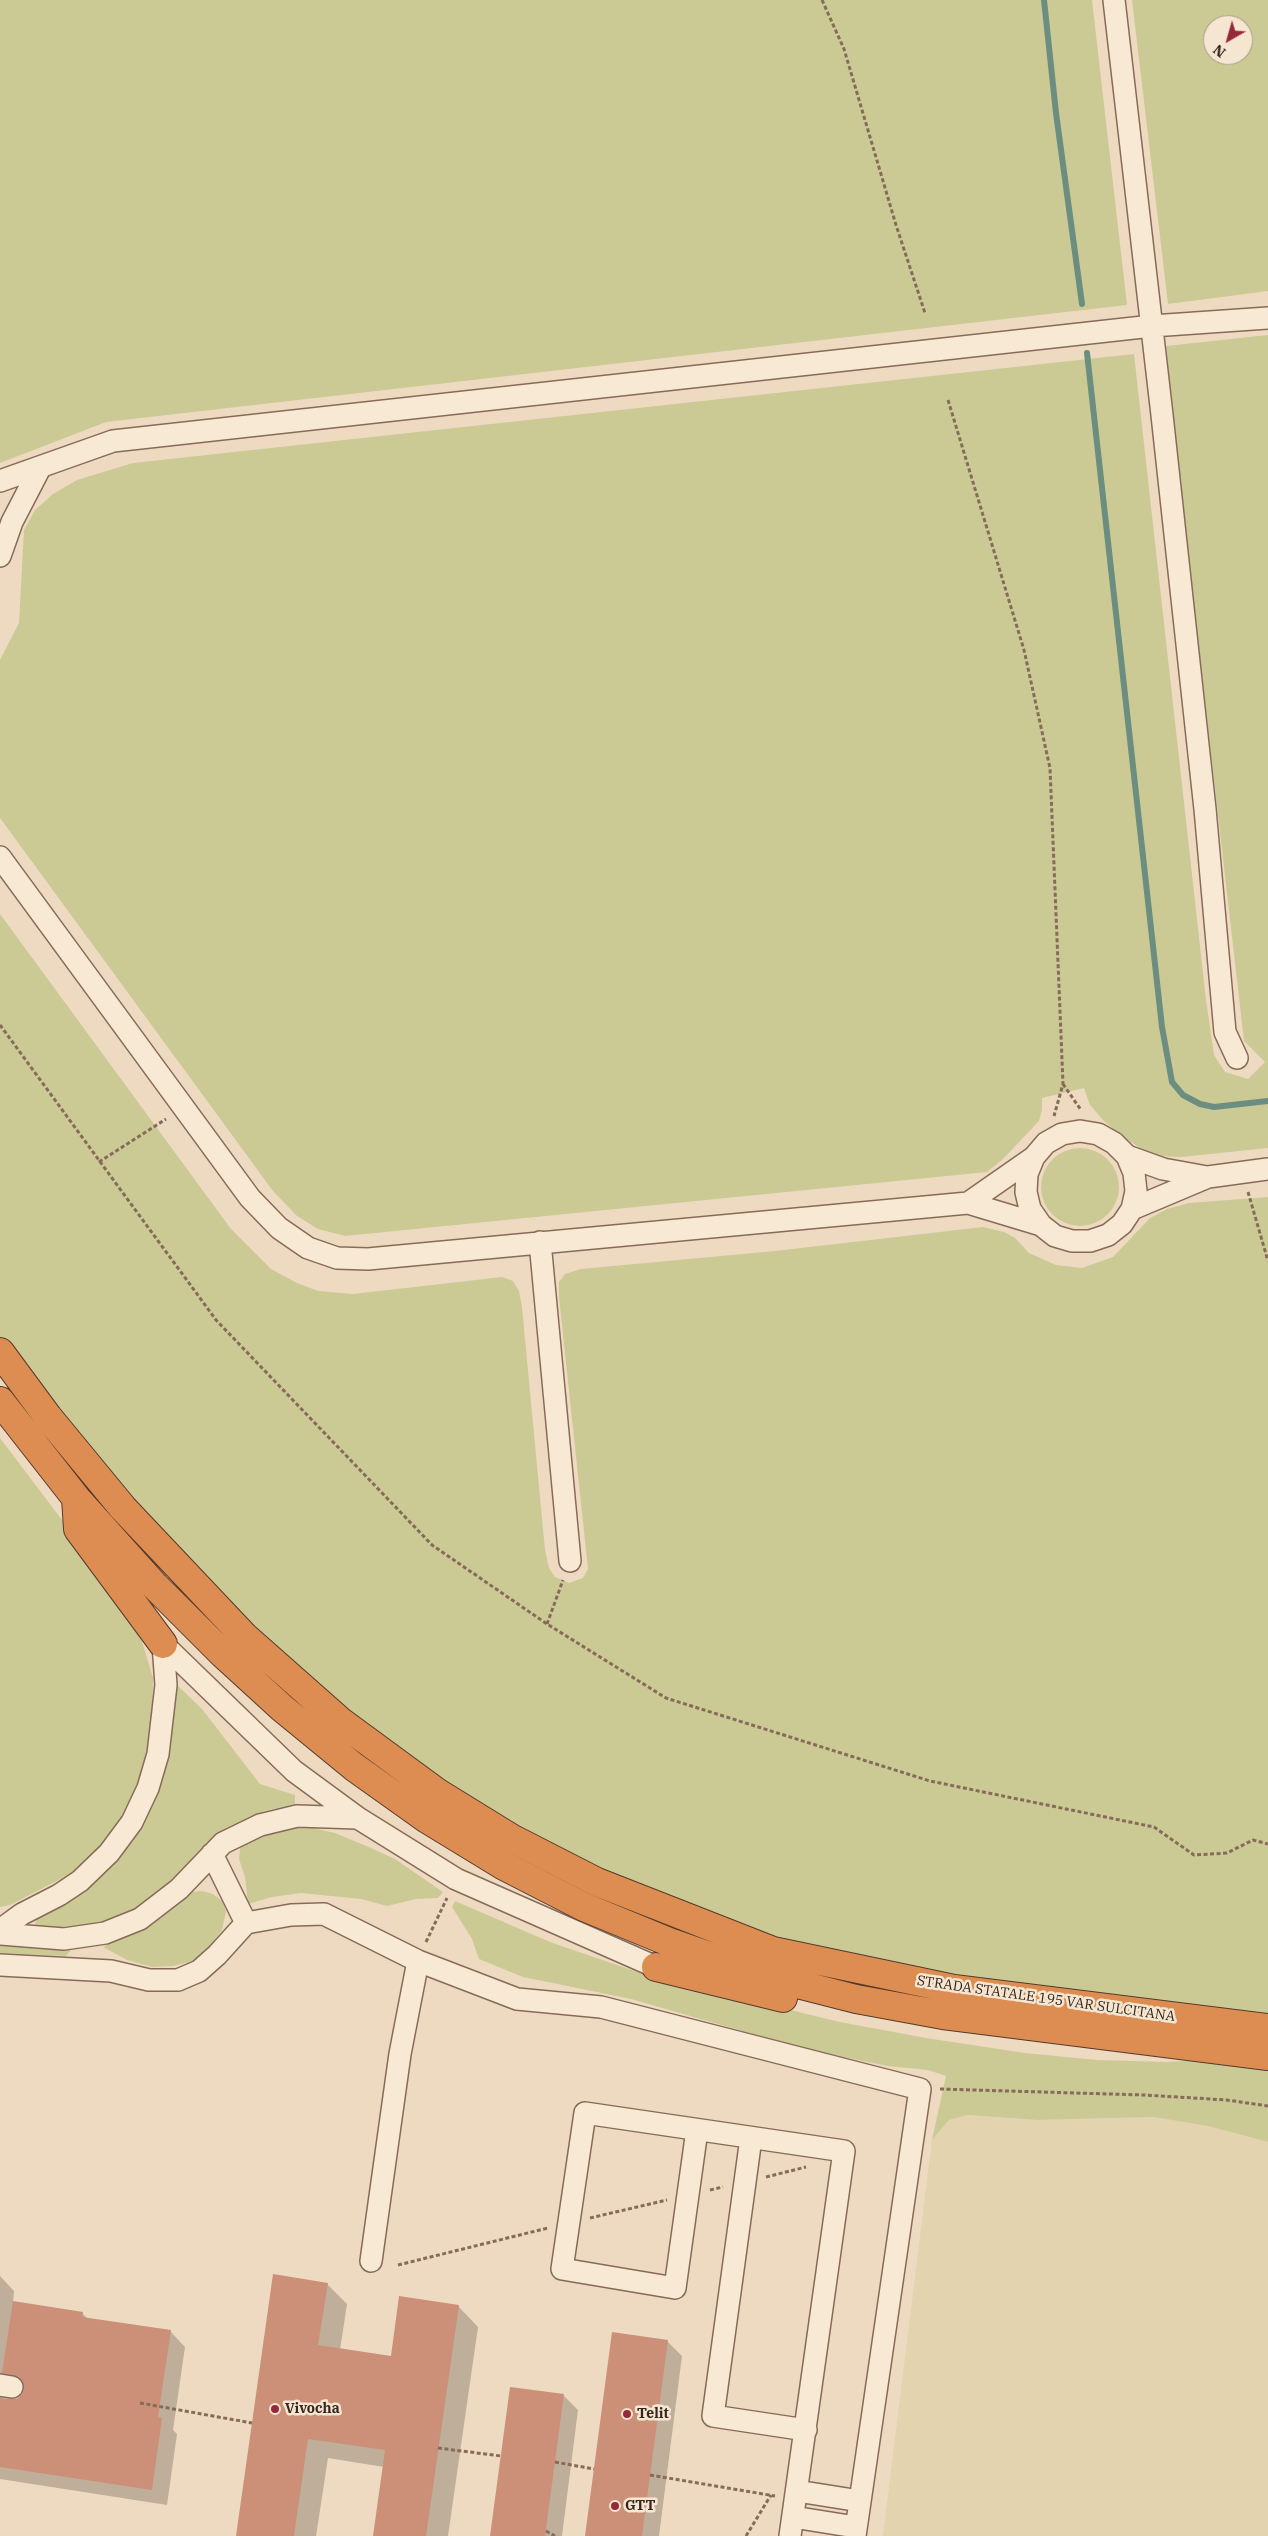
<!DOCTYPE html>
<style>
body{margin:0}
#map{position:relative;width:1268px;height:2536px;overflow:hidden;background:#eedac1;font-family:"IBM Plex Serif",serif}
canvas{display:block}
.north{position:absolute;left:1203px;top:15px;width:50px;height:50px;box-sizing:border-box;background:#f5e6d1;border:1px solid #a99989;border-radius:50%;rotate:218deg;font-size:14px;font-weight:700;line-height:20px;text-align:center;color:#37261d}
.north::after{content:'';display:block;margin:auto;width:18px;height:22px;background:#952939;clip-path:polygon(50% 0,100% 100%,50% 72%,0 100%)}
</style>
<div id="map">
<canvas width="1268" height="2536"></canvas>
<div class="north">N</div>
</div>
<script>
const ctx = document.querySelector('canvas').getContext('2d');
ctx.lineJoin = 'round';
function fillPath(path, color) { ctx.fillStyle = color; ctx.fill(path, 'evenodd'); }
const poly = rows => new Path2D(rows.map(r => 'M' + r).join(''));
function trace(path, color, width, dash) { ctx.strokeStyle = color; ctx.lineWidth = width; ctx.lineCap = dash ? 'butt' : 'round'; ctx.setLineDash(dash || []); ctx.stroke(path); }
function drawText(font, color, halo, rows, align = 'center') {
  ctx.font = font + ' "IBM Plex Serif",serif'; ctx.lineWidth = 5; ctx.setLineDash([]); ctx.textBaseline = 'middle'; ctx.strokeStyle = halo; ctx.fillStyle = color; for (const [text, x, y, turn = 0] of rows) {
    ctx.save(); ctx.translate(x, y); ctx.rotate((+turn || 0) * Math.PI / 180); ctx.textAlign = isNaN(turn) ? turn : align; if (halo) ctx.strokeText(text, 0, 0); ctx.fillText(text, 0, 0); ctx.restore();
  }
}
fillPath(poly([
 [967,2115,1037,2120,1153,2117,1208,2126,1268,2142,1268,2536,883,2536,932,2140,949,2120]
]), '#e3d3af');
fillPath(poly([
 [0,0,1092,0,1127,305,106,422,0,463],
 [1132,0,1268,0,1268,291,1168,304],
 [1213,25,1243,25,1243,55,1213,55],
 [1268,335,1268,1148,1181,1157,1153,1156,1120,1135,1103,1120,1090,1105,1084,1088,1042,1098,1042,1110,1039,1121,1002,1160,987,1172,345,1236,318,1229,297,1216,273,1191,0,818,0,660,19,623,24,530,35,510,53,494,77,480,133,463,1134,354,1206,1000,1214,1055,1225,1072,1248,1079,1265,1062,1244,1041,1174,433,1166,346],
 [0,914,231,1229,271,1269,297,1283,318,1291,353,1294,502,1277,513,1281,519,1291,522,1307,545,1550,549,1568,555,1577,569,1583,583,1578,588,1569,559,1297,559,1282,565,1274,581,1269,775,1251,983,1227,1004,1232,1015,1238,1029,1253,1056,1265,1082,1268,1113,1257,1150,1218,1167,1209,1189,1203,1268,1197,1268,2014,1003,1982,837,1954,773,1937,620,1877,505,1820,423,1770,357,1719,260,1637,118,1488,0,1338],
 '1041 1187a39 39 0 1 1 78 0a39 39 0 1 1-78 0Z',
 [0,1438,109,1582,138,1628,153,1678,152,1737,145,1772,130,1807,98,1850,80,1869,10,1905,0,1907],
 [177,1685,202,1709,260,1784,295,1795,295,1804,264,1811,224,1829,158,1895,141,1908,97,1925,74,1929,35,1926,37,1914,108,1868,143,1825,153,1803,164,1766],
 [304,1826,335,1833,371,1848,395,1859,443,1892,438,1898,416,1899,387,1906,361,1899,301,1893,272,1897,248,1904,245,1877,239,1859,240,1849,247,1839,288,1828],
 [202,1891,213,1894,222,1901,226,1911,222,1930,207,1950,193,1961,173,1966,152,1967,127,1960,103,1947,166,1914,190,1892],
 [455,1901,550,1942,649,1976,840,2022,926,2038,1025,2053,1097,2060,1166,2062,1201,2060,1268,2070,1268,2142,1208,2126,1153,2117,1037,2120,967,2115,949,2120,932,2140,946,2076,928,2070,887,2066,805,2049,631,1999,523,1977,479,1959,472,1939,452,1907],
 [0,1942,72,1949,66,1956,0,1953]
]), '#cbca95');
fillPath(poly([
 [0,2276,14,2291,13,2303,82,2313,88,2319,170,2331,185,2347,173,2430,177,2434,167,2505,0,2479],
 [11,2388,25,2389,17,2400,2,2399],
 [327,2284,347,2304,340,2350,392,2358,458,2306,478,2327,448,2536,374,2536,384,2467,328,2458,316,2536,237,2536],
 [667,2341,682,2356,659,2536,587,2536],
 [563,2395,578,2410,562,2536,491,2536]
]), '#0003');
trace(poly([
 [1044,0,1056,113,1082,304],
 [1087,353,1162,1027,1172,1082,1183,1095,1200,1104,1214,1107,1268,1101]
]), '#6b8e80', 6);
fillPath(poly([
 [273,2274,328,2283,318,2345,391,2356,399,2296,459,2305,426,2536,373,2536,385,2450,308,2439,294,2536,236,2536],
 [13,2301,83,2312,82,2317,171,2330,158,2417,162,2418,152,2490,0,2467,0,2398,16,2399,22,2395,24,2389,20,2377,2,2373],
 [612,2332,668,2340,642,2536,585,2536],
 [510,2387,564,2394,545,2536,490,2536]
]), '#cc8f77');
const minor = poly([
 [1114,0,1162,415,1205,809,1225,1032,1237,1058],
 [0,481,113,441,1152,326,1268,318],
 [0,556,12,522,40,468],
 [0,857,250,1198,279,1228,308,1248,337,1258,368,1259,968,1203,1041,1225],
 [1127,1156,1163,1169,1207,1177],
 [968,1203,1034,1157,1046,1143,1062,1134,1080,1131,1098,1134,1114,1143,1127,1156,1134,1173,1136,1191,1132,1209,1122,1224,1108,1235,1090,1241,1072,1241,1055,1236,1041,1225,1030,1209,1026,1192,1027,1174,1034,1157],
 [1132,1209,1208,1177,1268,1169],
 [540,1242,570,1561],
 [163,1644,294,1771,358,1818,456,1879,656,1967],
 [212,1854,246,1923],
 [0,1930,22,1914,59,1895,80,1881,109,1853,132,1822,148,1788,158,1754,166,1685,163,1644],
 [0,1934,64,1939,105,1933,140,1919,179,1889,223,1843,260,1825,297,1816,358,1818],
 [0,1965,111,1971,149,1980,178,1980,199,1971,217,1955,246,1923,291,1915,324,1914,418,1961,517,1999,601,2007,920,2089,855,2536],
 [697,2130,675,2288,562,2269,585,2113,844,2151,790,2536],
 [751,2138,713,2416,806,2430],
 [371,2261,400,2054,418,1961],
 [0,2385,12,2387],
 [797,2491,860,2501],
 [793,2517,856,2527]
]);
const highway = poly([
 [0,1352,48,1417,123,1508,245,1637,340,1721,438,1793,511,1838,597,1882,773,1951,954,1989,1268,2028],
 [0,1401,76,1498,155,1586,223,1654,282,1708,354,1767,427,1819,504,1866,584,1907,669,1942,766,1976,856,1999,943,2015,1268,2056],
 [76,1498,78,1529,163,1644],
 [656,1967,783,1998]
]);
trace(minor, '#876b59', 24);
trace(highway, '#543a2d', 30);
trace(poly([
 [822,0,844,49,896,225,925,313],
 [948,400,1024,650,1050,768,1063,1084,1054,1116],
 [0,1025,216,1320,432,1545,547,1624,666,1698,930,1781,1154,1827,1194,1855,1227,1853,1253,1840,1268,1844],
 [1063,1084,1081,1110],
 [99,1162,166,1119],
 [1248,1192,1268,1261],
 [547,1624,563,1580],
 [426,1942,447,1898],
 [940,2089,1144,2095,1227,2100,1268,2106],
 [766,2177,806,2167],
 [710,2190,723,2187],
 [590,2218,667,2200],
 [398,2265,548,2228],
 [140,2403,252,2423],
 [438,2448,501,2456],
 [555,2462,594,2469],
 [650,2475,775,2496],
 [546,2531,555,2536],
 [746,2536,771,2495]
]), '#876b59', 3, [4, 2.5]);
trace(minor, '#f8e9d4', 21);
trace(highway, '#dd8d51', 28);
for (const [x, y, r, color] of [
 [275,2409,5,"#952939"],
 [627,2414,5,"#952939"],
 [615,2506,5,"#952939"]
]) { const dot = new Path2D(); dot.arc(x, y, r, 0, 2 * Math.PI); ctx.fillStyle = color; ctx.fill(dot); trace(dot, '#f5e6d1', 2); }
drawText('14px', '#37261d', '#f5e6d1', [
 ["STRADA STATALE 195 VAR SULCITANA",1046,1999,8]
]);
drawText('bold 14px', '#37261d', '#f5e6d1', [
 ["Vivocha",285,2409],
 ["Telit",637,2414],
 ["GTT",625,2506]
], 'left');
</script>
